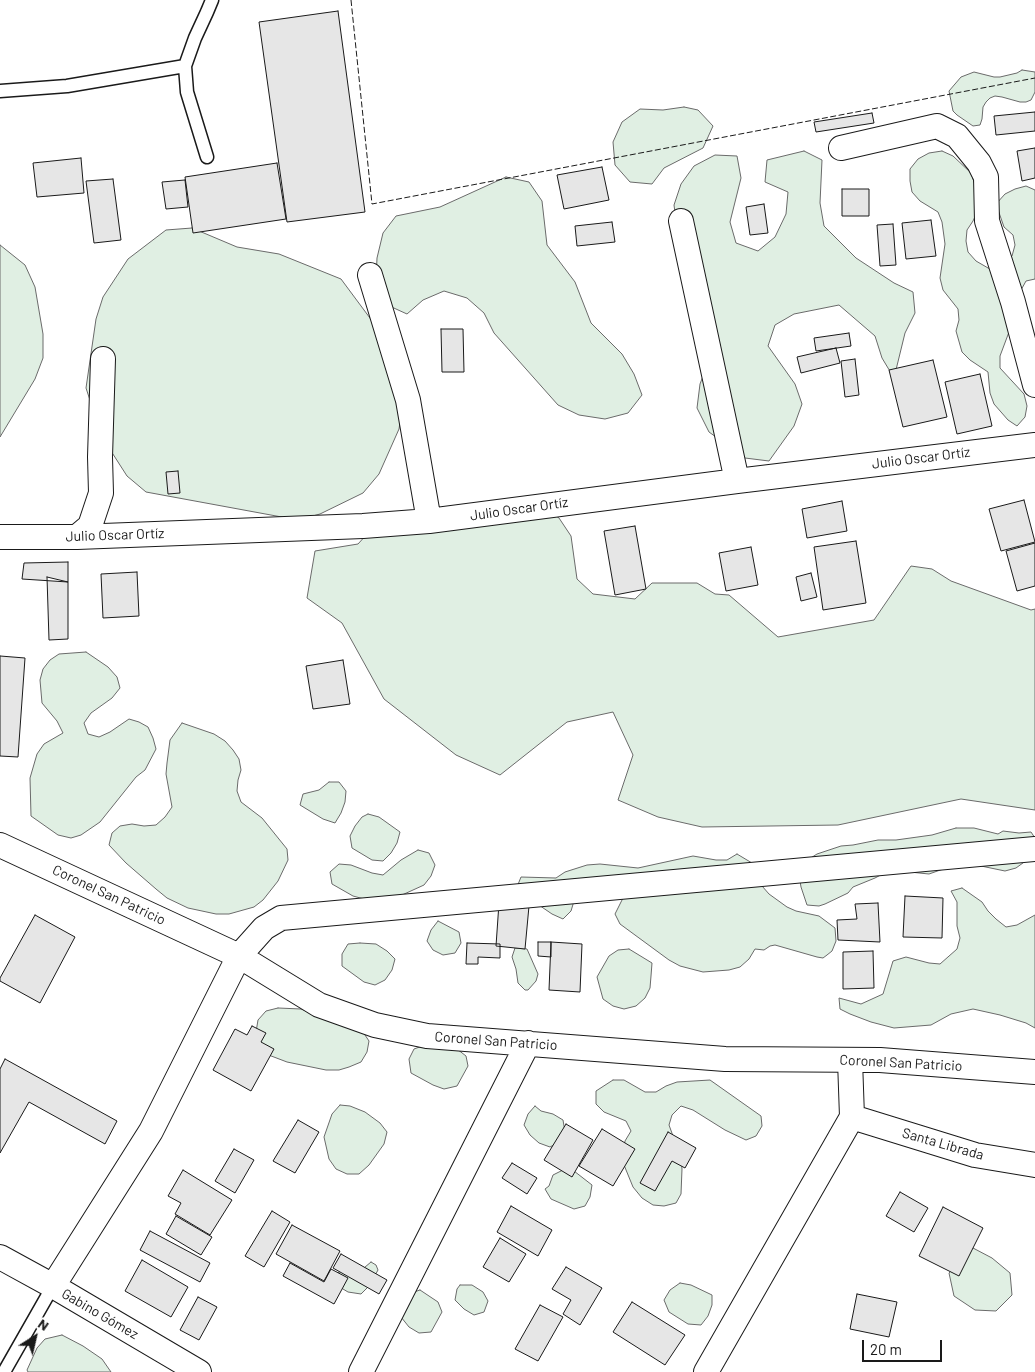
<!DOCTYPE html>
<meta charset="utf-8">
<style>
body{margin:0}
#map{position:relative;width:1035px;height:1372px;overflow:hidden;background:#fff;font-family:Barlow,sans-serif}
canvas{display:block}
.north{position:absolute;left:10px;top:1312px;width:50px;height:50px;-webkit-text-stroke:4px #fff;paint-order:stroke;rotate:35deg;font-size:14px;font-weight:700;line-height:20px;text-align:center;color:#1a1a1a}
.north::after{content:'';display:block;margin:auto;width:18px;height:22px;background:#1a1a1a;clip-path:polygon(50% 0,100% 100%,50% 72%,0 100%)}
.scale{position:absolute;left:862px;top:1340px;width:80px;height:22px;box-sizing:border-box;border:2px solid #1a1a1a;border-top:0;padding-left:6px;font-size:15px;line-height:18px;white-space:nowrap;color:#1a1a1a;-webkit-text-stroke:4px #fff;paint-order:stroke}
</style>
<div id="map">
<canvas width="1035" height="1372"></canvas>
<div class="north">N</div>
<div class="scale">20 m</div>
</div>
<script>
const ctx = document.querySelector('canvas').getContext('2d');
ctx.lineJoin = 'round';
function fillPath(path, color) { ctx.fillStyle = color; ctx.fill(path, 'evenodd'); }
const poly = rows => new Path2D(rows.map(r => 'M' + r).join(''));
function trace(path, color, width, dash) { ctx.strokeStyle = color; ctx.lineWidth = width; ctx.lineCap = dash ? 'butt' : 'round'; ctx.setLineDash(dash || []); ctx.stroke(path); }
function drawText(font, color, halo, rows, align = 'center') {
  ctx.font = font + ' Barlow,sans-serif'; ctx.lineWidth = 4; ctx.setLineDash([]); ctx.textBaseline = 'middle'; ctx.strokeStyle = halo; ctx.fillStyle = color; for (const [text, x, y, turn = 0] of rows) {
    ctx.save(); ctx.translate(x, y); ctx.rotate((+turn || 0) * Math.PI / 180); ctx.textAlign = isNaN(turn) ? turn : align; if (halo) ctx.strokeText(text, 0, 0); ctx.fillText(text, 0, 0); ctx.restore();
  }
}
const green = poly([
 [1022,70,1035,72,1035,92,1031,100,1026,102,1020,102,1002,97,995,96,990,98,986,102,983,107,982,119,980,125,973,126,957,115,953,111,949,91,961,77,974,72,994,77,1000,77,1017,73,1022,70],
 [684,107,698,110,713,126,703,148,664,168,652,184,630,182,615,165,613,142,622,122,640,109,663,110,684,107],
 [804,151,822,160,820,203,824,226,856,258,894,283,913,292,915,313,905,333,894,378,882,358,875,336,839,305,794,314,775,325,768,346,795,384,802,404,794,426,769,461,745,458,709,432,697,408,700,384,708,363,677,228,674,205,681,184,694,166,715,155,737,156,741,178,730,222,736,243,758,251,775,237,786,214,788,192,765,182,767,160,804,151],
 [942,151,953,156,971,173,975,185,978,210,973,221,967,230,966,241,968,252,976,261,995,272,1002,263,1012,256,1015,245,1013,235,1004,227,996,204,1005,194,1015,189,1026,186,1035,190,1035,279,1026,281,1015,301,1012,324,1000,356,1000,368,1024,394,1027,406,1025,417,1017,426,1008,420,994,404,990,393,988,372,970,360,962,352,956,331,959,320,958,309,943,290,940,278,945,244,942,222,938,212,920,201,912,192,910,181,910,169,918,159,929,153,942,151],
 [506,177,529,182,542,201,547,245,575,282,591,323,622,354,634,374,642,395,628,413,605,419,579,415,558,405,494,333,484,313,467,298,444,291,423,300,407,314,385,304,376,280,377,258,383,233,396,216,440,207,506,177],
 [192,228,237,247,279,254,341,279,387,341,406,383,399,429,379,474,363,493,320,514,298,520,146,492,127,476,102,437,86,388,96,319,103,297,128,259,166,230,192,228],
 [0,245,25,265,35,287,43,334,43,358,35,379,0,437,0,245],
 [540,505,559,518,571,536,577,579,593,594,635,599,652,583,697,583,715,594,729,595,778,637,874,620,911,566,932,569,951,581,1031,610,1035,609,1035,810,961,799,838,825,702,827,658,817,618,800,633,755,613,712,567,722,500,775,456,755,384,699,342,623,307,598,315,551,358,544,368,533,540,505],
 [86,652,108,667,117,677,120,688,112,698,91,713,84,723,88,734,99,737,110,732,129,719,139,722,148,727,153,738,156,749,145,770,136,777,100,822,81,835,71,838,58,835,31,816,30,778,37,754,44,744,63,733,57,721,42,703,40,680,43,669,50,660,59,654,86,652],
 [182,723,214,734,225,741,233,750,239,759,241,770,238,780,237,791,241,802,262,818,287,849,288,860,278,881,263,900,254,907,229,914,216,914,188,908,167,898,156,889,126,863,109,845,112,833,120,826,132,824,144,826,156,825,165,817,172,807,166,774,167,763,170,740,182,723],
 [329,782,339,782,346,791,345,802,341,813,335,823,323,819,300,805,303,794,319,790,329,782],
 [368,814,379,817,400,832,397,843,391,853,383,861,372,860,352,848,350,836,355,826,362,817,368,814],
 [956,828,974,828,998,834,1003,831,1019,833,1031,832,1035,838,1027,860,1016,868,1005,871,981,866,946,868,929,874,890,870,875,878,853,887,848,893,825,904,819,906,807,905,801,887,800,881,806,861,817,854,841,846,853,845,878,840,896,840,932,835,956,828],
 [418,850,429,853,435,865,431,876,424,885,391,900,379,903,353,896,332,884,330,872,339,864,351,865,372,873,383,875,401,860,418,850],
 [737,854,757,866,762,886,769,894,787,907,796,911,819,916,835,928,836,941,832,951,827,955,823,958,817,957,775,945,770,946,764,950,755,949,749,959,740,967,729,970,703,972,680,966,669,960,620,924,615,914,625,894,574,901,571,911,563,919,552,914,533,901,517,887,521,877,556,878,565,872,587,865,600,864,638,868,693,856,716,860,727,860,737,854],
 [962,888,982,902,988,911,996,919,1006,927,1017,925,1035,915,1035,1028,1026,1023,1000,1015,973,1009,951,1014,931,1025,894,1028,871,1022,850,1014,840,1009,839,998,861,1004,883,994,893,961,906,957,929,963,940,964,957,949,960,938,957,926,957,902,951,891,962,888],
 [438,921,459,932,461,943,455,953,443,955,433,950,427,941,431,930,438,921],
 [360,943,376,944,387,951,395,959,392,970,385,980,375,985,364,982,342,966,342,954,348,944,360,943],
 [515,948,527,949,538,974,536,981,528,990,525,990,518,983,516,969,512,957,515,948],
 [629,949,652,963,651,976,650,988,645,998,636,1006,624,1009,613,1006,603,999,597,977,609,956,618,950,629,949],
 [278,1008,301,1009,363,1032,369,1041,367,1052,361,1062,349,1067,339,1070,326,1070,287,1062,266,1054,256,1032,258,1020,266,1011,278,1008],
 [448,1042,466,1056,468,1066,457,1086,444,1089,433,1085,411,1073,409,1059,414,1049,425,1045,448,1042],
 [613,1080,624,1080,645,1092,656,1092,666,1086,677,1082,710,1080,761,1116,762,1126,756,1136,746,1140,725,1130,693,1110,681,1106,672,1115,669,1125,681,1158,682,1169,681,1194,676,1203,664,1206,653,1205,642,1198,633,1187,624,1165,623,1152,625,1141,631,1131,626,1121,604,1112,596,1104,596,1091,613,1080],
 [340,1105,350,1106,365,1112,380,1123,387,1132,384,1144,369,1165,359,1174,347,1174,336,1169,329,1159,324,1137,332,1114,340,1105],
 [535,1106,541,1111,553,1114,563,1120,565,1132,559,1142,550,1147,539,1143,530,1135,524,1125,528,1114,535,1106],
 [563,1170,574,1171,592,1185,590,1197,585,1206,574,1209,551,1199,545,1189,549,1186,553,1175,563,1170],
 [973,1248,992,1258,1010,1273,1012,1295,996,1311,975,1310,954,1296,949,1273,973,1248],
 [371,1262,376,1265,378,1270,369,1286,361,1294,348,1292,333,1283,337,1273,342,1271,358,1273,371,1262],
 [680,1283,691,1285,712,1295,712,1305,708,1316,701,1325,688,1324,669,1312,664,1300,670,1290,680,1283],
 [460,1285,472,1285,483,1292,488,1301,484,1312,474,1315,464,1309,455,1300,457,1289,460,1285],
 [420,1290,438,1302,442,1312,431,1332,419,1333,409,1327,401,1317,402,1296,420,1290],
 [62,1335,83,1346,102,1359,111,1372,28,1372,27,1370,37,1348,45,1339,62,1335]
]);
fillPath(green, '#e0efe3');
trace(green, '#6a6a6a', 1);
const building = poly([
 [338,11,365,212,287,222,259,22,338,11],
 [1035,112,1035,131,996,135,994,116,1035,112],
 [872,113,874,123,816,132,814,122,872,113],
 [1035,148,1035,178,1022,181,1017,151,1035,148],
 [81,158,84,193,37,197,33,163,81,158],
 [277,163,286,219,193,233,185,177,277,163],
 [602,167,609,200,564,209,557,175,602,167],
 [113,179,121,240,94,243,86,181,113,179],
 [185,180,188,207,166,209,162,182,185,180],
 [842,189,869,189,869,216,842,216,842,189],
 [764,204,768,233,750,235,746,207,764,204],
 [931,220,936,256,906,259,902,223,931,220],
 [612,222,615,242,577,246,575,226,612,222],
 [893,224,896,265,880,266,877,225,893,224],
 [441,329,463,329,464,372,442,372,441,329],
 [849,333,851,346,816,351,814,338,849,333],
 [836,348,840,363,801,373,797,357,836,348],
 [855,359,859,395,845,397,841,361,855,359],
 [933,360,947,417,903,427,889,370,933,360],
 [980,374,992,426,957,434,945,382,980,374],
 [178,471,180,493,168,494,166,472,178,471],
 [1024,500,1035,542,1001,551,989,509,1024,500],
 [842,501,847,531,807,538,802,509,842,501],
 [635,526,646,589,615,595,604,531,635,526],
 [856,541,866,603,823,610,814,547,856,541],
 [1035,543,1035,586,1017,591,1006,551,1035,543],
 [751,547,758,585,726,591,719,553,751,547],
 [68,562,68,582,22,579,24,563,68,562],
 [137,572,139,616,103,618,101,574,137,572],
 [811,573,817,597,801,601,796,577,811,573],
 [47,577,68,582,68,639,49,640,47,577],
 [0,656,25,658,18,757,0,756,0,656],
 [343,660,350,704,313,709,306,666,343,660],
 [905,896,943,898,942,938,903,937,905,896],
 [499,903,529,906,525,949,496,946,499,903],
 [878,903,880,942,838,940,837,920,857,919,855,904,878,903],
 [35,915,75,937,40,1003,0,981,0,978,35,915],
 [538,942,551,942,551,957,538,956,538,942],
 [551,942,582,944,580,992,549,990,551,942],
 [467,943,500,944,500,958,478,957,478,964,466,964,467,943],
 [873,951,874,988,843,989,843,952,873,951],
 [252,1026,266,1033,261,1042,274,1049,251,1091,213,1070,235,1029,247,1035,252,1026],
 [5,1059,117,1121,105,1144,29,1102,0,1153,0,1069,5,1059],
 [298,1120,319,1132,295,1173,273,1161,298,1120],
 [566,1124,593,1140,572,1177,544,1160,566,1124],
 [602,1129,635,1149,613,1186,579,1166,602,1129],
 [668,1132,696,1148,685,1168,672,1161,655,1191,640,1183,668,1132],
 [234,1149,254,1160,235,1193,215,1181,234,1149],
 [512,1163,537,1178,527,1194,502,1178,512,1163],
 [183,1170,232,1200,210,1235,175,1214,181,1203,168,1196,183,1170],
 [900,1192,928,1208,914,1232,886,1216,900,1192],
 [511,1206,552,1230,538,1256,497,1232,511,1206],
 [943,1207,983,1228,959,1276,919,1256,943,1207],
 [272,1211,290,1222,264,1267,245,1256,272,1211],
 [176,1216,212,1237,201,1255,166,1234,176,1216],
 [292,1225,340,1251,324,1281,276,1254,292,1225],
 [150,1231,210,1263,200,1282,140,1250,150,1231],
 [500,1238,526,1254,509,1282,483,1267,500,1238],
 [341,1254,387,1280,379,1294,333,1268,341,1254],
 [142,1260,188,1287,171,1317,125,1291,142,1260],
 [290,1263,324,1282,331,1269,348,1278,334,1304,283,1276,290,1263],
 [566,1267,602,1288,580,1325,563,1314,571,1300,552,1289,566,1267],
 [857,1294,897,1302,889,1337,850,1329,857,1294],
 [198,1297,217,1307,199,1340,180,1330,198,1297],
 [632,1302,685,1335,665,1365,613,1332,632,1302],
 [540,1305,563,1317,538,1361,515,1349,540,1305]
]);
fillPath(building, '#e6e6e6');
trace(building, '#1a1a1a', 1);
const service = poly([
 [0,91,67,86,185,66],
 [207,157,187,92,185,66,195,38,207,12,212,0],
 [4,1372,53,1286]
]);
const minor = poly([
 [841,148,937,126,957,136,979,163,986,177,987,221,1013,302,1035,385],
 [681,221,737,481],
 [370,275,408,400,429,521],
 [0,537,77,537,363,526,429,521,737,481,1035,445],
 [77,537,90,526,101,493,100,457,103,359],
 [0,845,239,956,319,1005,375,1025,427,1036,725,1059,880,1060,1035,1072],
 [852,1117,975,1155,1035,1165],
 [0,1257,53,1286,199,1372],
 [53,1286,151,1131,239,956,264,928,281,918,1035,849],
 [361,1372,528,1043],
 [706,1372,852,1117,850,1060]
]);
trace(service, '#1a1a1a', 15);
trace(minor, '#1a1a1a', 26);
trace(service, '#fff', 12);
trace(minor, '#fff', 24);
trace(poly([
 [351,0,372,204,1035,78]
]), '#1a1a1a', 1, [6, 2.5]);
drawText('14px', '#1a1a1a', '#fff', [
 ["Julio Oscar Ortíz",921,458,-7],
 ["Julio Oscar Ortíz",519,509,-8],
 ["Julio Oscar Ortíz",115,535,-2],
 ["Coronel San Patricio",109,895,25],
 ["Coronel San Patricio",496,1041,4],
 ["Coronel San Patricio",901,1063,3],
 ["Santa Librada",943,1144,16],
 ["Gabino Gómez",100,1314,30]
]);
</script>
